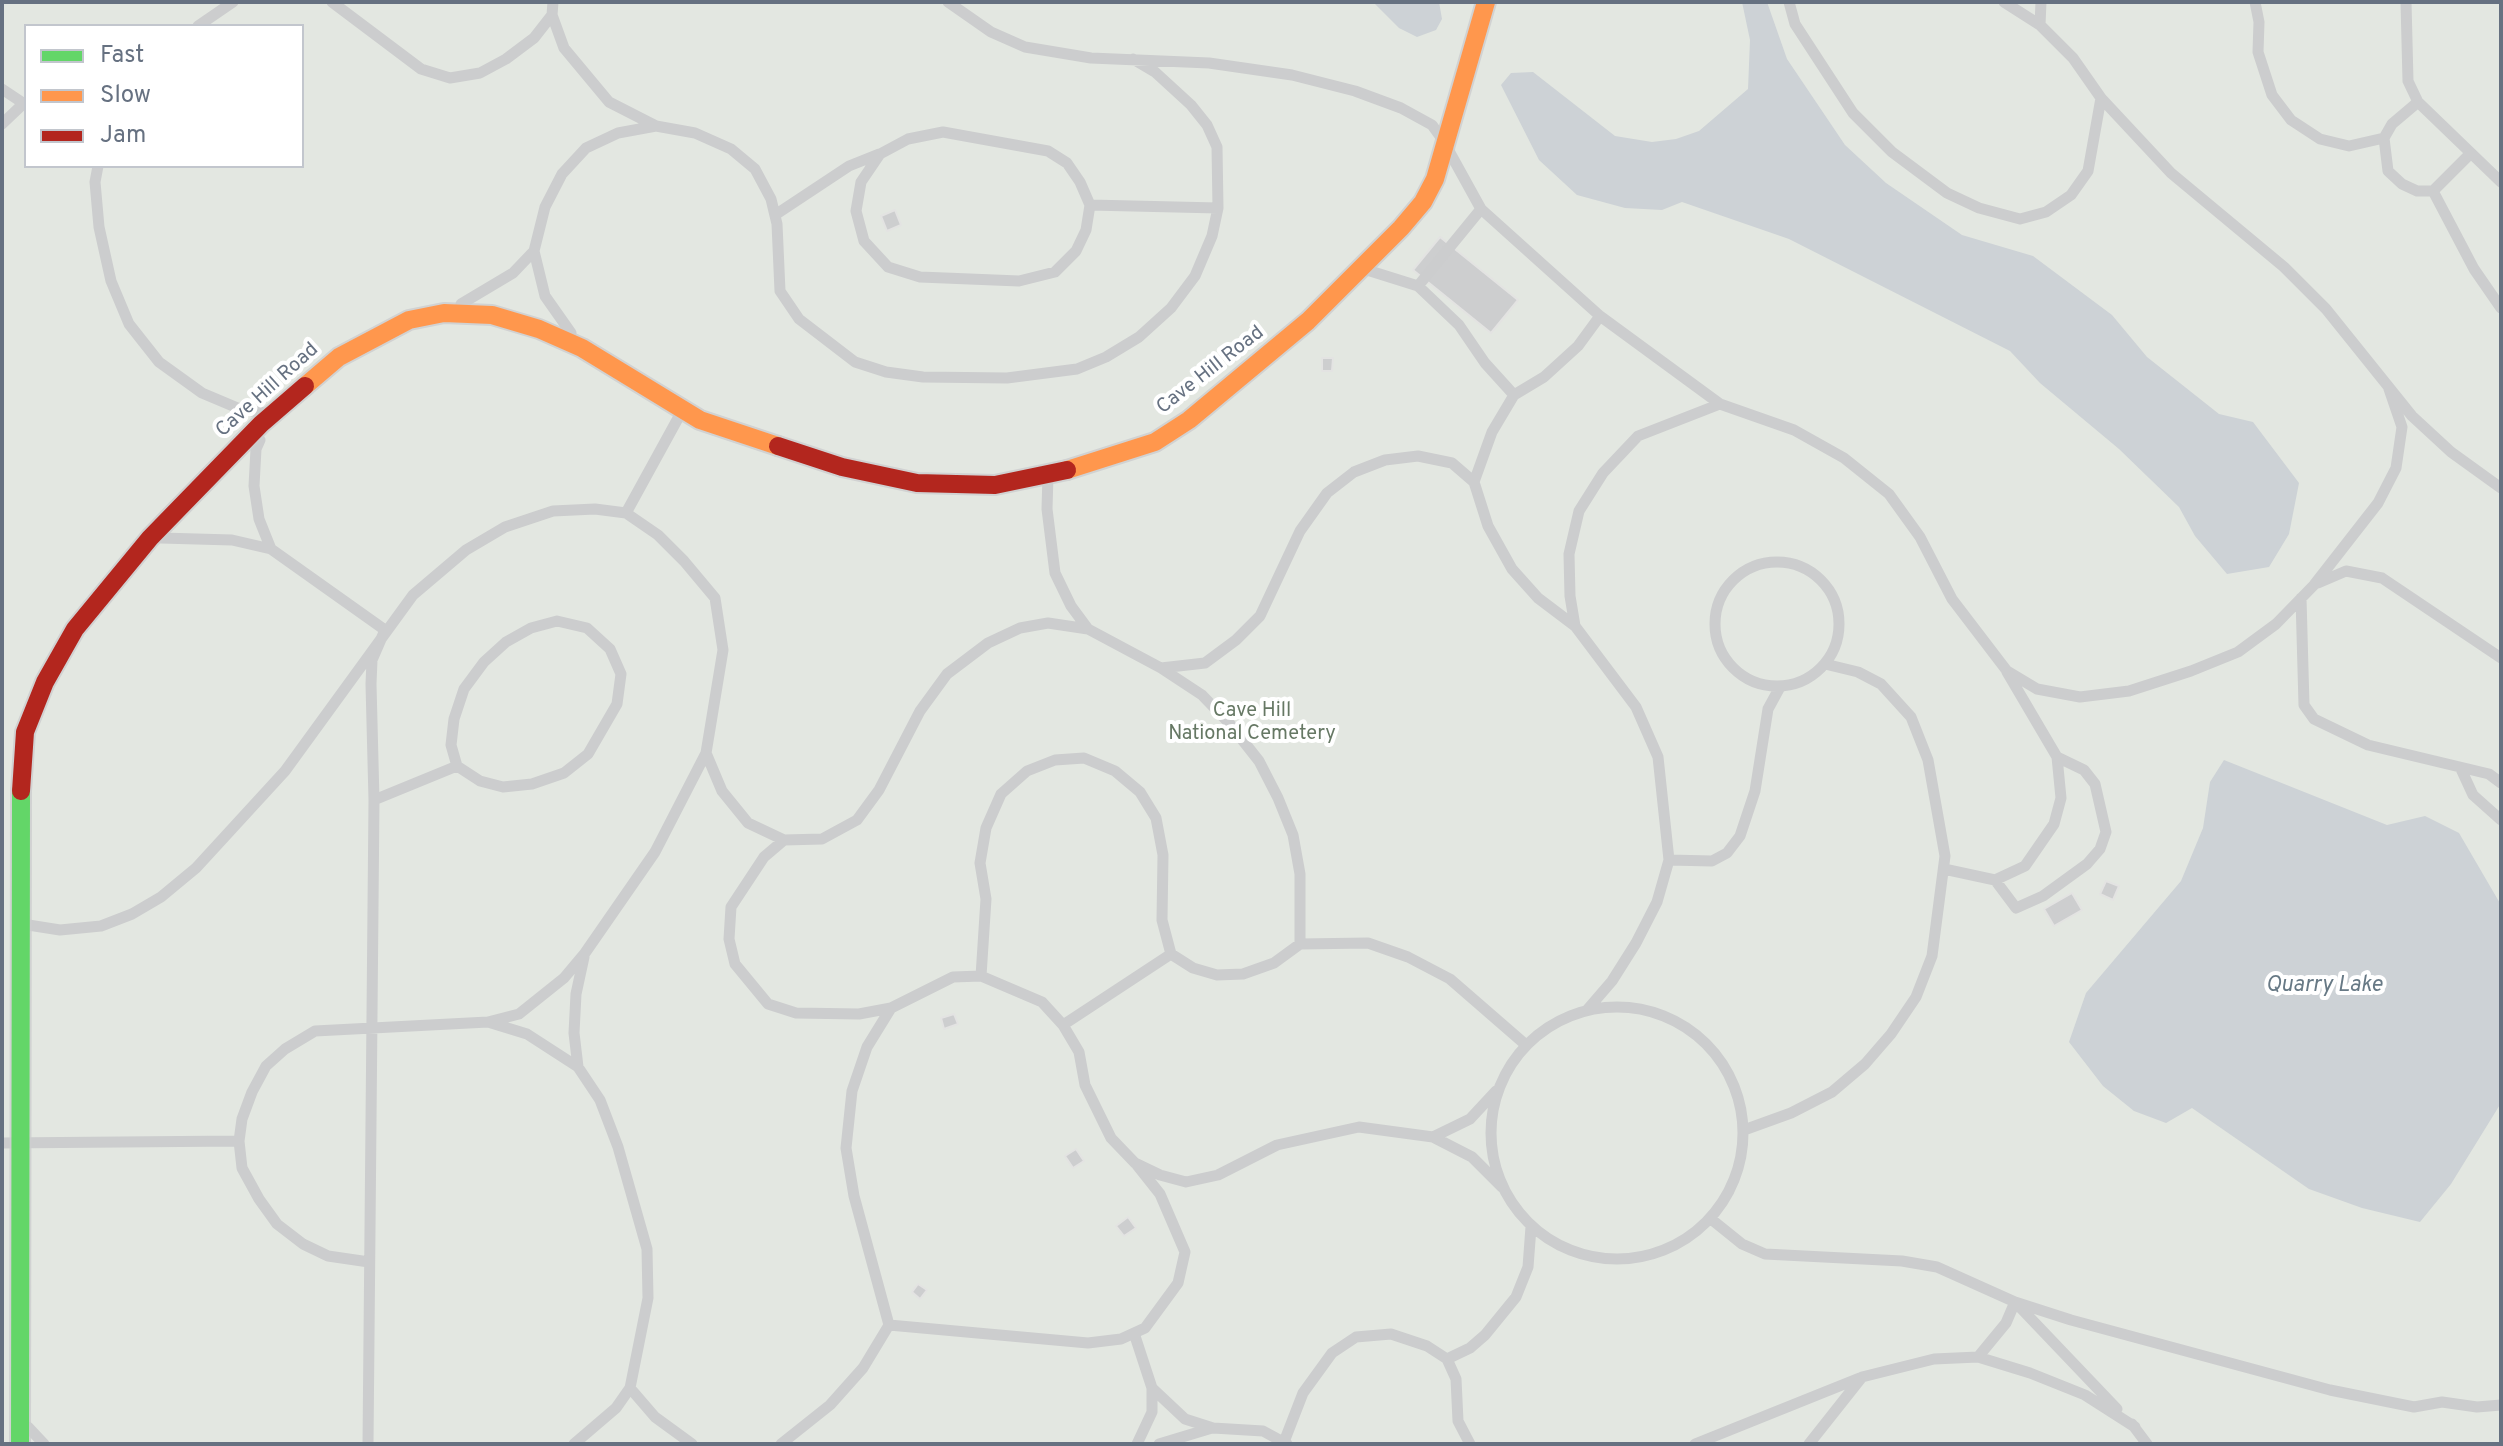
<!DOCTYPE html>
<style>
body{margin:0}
#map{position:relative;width:2503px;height:1446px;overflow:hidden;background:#f4f4f3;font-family:Overpass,sans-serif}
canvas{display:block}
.frame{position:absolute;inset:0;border:4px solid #667181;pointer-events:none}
.legend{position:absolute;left:24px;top:24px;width:280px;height:144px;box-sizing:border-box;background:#fff;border:2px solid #c2c6cd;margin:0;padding:10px 14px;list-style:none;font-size:24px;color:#667181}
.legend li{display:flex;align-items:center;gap:16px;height:40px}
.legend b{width:40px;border:2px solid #c2c6cd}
</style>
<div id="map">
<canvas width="2503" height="1446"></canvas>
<div class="frame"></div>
<ul class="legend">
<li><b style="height:10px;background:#63d668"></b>Fast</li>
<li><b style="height:10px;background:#ff974d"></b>Slow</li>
<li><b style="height:10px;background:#b3261e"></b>Jam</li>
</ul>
</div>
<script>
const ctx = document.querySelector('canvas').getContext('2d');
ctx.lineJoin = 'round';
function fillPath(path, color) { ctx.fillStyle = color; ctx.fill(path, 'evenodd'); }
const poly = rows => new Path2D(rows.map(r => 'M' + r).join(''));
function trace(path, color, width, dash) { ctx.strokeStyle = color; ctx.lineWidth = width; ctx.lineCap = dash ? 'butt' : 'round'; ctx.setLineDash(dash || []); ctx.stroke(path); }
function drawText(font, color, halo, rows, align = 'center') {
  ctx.font = font + ' Overpass,sans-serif'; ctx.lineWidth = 8; ctx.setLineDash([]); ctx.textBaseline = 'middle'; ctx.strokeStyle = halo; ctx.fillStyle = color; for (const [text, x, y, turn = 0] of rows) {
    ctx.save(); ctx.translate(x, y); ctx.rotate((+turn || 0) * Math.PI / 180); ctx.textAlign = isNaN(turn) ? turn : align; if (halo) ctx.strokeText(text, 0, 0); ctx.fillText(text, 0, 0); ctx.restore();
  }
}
fillPath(poly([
 [2,2,2501,2,2501,1444,2,1444],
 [26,26,302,26,302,166,26,166]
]), '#e3e7e1');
fillPath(poly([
 [1373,2,1439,2,1442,19,1436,30,1417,37,1399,28],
 [1742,2,1767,2,1787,59,1845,145,1886,183,1962,235,2033,256,2112,315,2147,357,2219,414,2253,422,2299,483,2289,534,2269,567,2227,574,2195,536,2179,507,2119,449,2040,383,2010,351,1789,239,1682,202,1662,210,1625,208,1577,195,1539,160,1501,85,1511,73,1533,72,1615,136,1652,142,1676,139,1699,131,1748,89,1750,40],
 [2224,760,2387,825,2425,816,2459,833,2501,905,2501,1103,2451,1184,2420,1222,2362,1208,2309,1189,2192,1108,2166,1123,2134,1111,2103,1086,2069,1042,2086,993,2181,881,2203,828,2210,782]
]), '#cdd2d6');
const building = poly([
 [895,210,901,225,887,231,881,216,895,210],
 [1440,237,1518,300,1491,333,1413,270,1440,237],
 [1322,358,1333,358,1332,371,1322,371,1322,358],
 [2106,881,2119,886,2113,900,2100,894,2106,881],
 [2072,893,2082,910,2054,926,2044,909,2072,893],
 [954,1014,958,1024,944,1029,941,1018,954,1014],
 [1076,1149,1084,1161,1073,1168,1065,1156,1076,1149],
 [1128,1217,1136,1228,1124,1236,1116,1226,1128,1217],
 [918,1284,927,1290,920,1299,912,1292,918,1284]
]);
fillPath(building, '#cdcecf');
trace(building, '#e3e3e2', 2);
const fast = poly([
 [20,1444,21,791]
]);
const slow = poly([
 [305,386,339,357,409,320,444,313,492,315,539,329,582,348,700,420,778,446],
 [1067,470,1155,442,1189,420,1308,321,1401,228,1423,202,1435,179,1486,2]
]);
const jam = poly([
 [778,446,842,467,917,483,995,485,1067,470],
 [21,791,25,732,45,682,75,629,150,538,261,424,305,386]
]);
trace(fast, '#d1d2d2', 22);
trace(slow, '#d1d2d2', 22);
trace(jam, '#d1d2d2', 22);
trace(poly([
 [332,2,421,69,450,78,480,73,506,59,534,38,552,15],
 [553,2,552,15,564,48,609,102,656,126,695,133,731,149,755,169,771,199,777,224,780,291,799,319,855,362,886,372,923,377,1007,378,1077,369,1106,357,1139,337,1171,308,1195,276,1212,236,1218,208,1217,147,1207,125,1191,105,1155,72,1133,59],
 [948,2,991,32,1025,47,1091,58,1209,63,1292,75,1355,91,1401,108,1432,125,1440,136],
 [1789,2,1795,24,1853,113,1892,152,1947,193,1979,208,2020,219,2046,212,2071,195,2088,171,2101,98],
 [2004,2,2040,25,2073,58,2101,98,2171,173,2284,267,2326,309,2412,416,2451,452,2501,488],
 [2255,2,2259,22,2258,52,2272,95,2291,120,2320,139,2349,146,2384,138],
 [2406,2,2408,81,2418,102,2501,182],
 [2040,25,2041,2],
 [198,26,233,2],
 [2,89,26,105],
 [2418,102,2392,124,2384,138,2388,171,2402,184,2417,191,2433,191,2471,153],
 [2,124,23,104],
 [1449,151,1481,209,1600,316,1720,404],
 [98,166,95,182,99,227,111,281,129,324,159,362,202,393,240,409,265,413],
 [2433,191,2474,269,2501,308],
 [1090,205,1086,230,1076,251,1055,272,1019,281,920,277,888,267,864,241,856,211,861,182,880,154,908,139,943,132,1048,151,1067,163,1080,182,1090,205,1218,208],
 [775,215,849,166,879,154],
 [1367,270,1418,286,1459,325,1485,363,1514,395],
 [1418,286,1481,209],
 [461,304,513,273,534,251],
 [571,333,545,296,534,251,545,207,562,174,586,148,618,133,656,126],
 [260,440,256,449,254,486,259,519,271,549,385,630,372,660,371,684,374,800,368,1444],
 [1048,475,1047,509,1055,573,1071,606,1088,629],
 [1474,482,1492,432,1514,395,1544,377,1578,346,1600,316],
 [626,513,682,411],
 [161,538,232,540,271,549],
 '1715 624a62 62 0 1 1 124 0a62 62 0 1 1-124 0Z',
 [2318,583,2346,571,2382,578,2501,658],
 [2301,598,2304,705,2314,719,2368,745,2489,774,2501,783],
 [1161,668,1202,695,1229,723,1259,761,1278,798,1293,835,1300,874,1300,944],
 [706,753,722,791,748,823,784,840,822,839,857,820,879,790,920,711,947,674,988,643,1020,628,1048,623,1088,629,1161,668,1205,663,1236,640,1260,616,1300,531,1327,493,1354,472,1385,460,1418,456,1452,463,1474,482,1488,526,1512,569,1538,598,1575,626],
 [2461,769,2473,795,2501,820],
 [374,800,457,766,480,781,503,787,532,784,564,773,588,754,617,704,621,674,610,649,587,628,557,621,531,628,506,642,484,662,464,689,454,719,451,745,457,766],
 [784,840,764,857,731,907,729,939,735,964,768,1004,796,1013,859,1014,891,1008,953,977,981,976,1042,1002,1063,1025,1079,1052,1085,1085,1111,1138,1135,1163,1160,1175,1186,1182,1218,1175,1277,1145,1359,1127,1433,1137,1472,1157,1502,1187],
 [1669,860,1712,861,1727,853,1740,836,1755,791,1768,709,1780,687],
 [1944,869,1995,880,2025,866,2054,824,2061,798,2057,757,2007,672],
 [1995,880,2016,908,2043,896,2087,864,2100,849,2106,832,2095,784,2084,770,2057,757],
 [22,924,60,930,101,926,132,914,161,897,196,868,285,771,413,595,466,550,505,527,553,511,595,509,626,513,658,535,684,561,715,598,723,650,706,753,655,852,585,953,564,978,519,1014,488,1022,315,1031,285,1049,266,1066,252,1092,242,1119,239,1141,242,1168,259,1199,277,1224,303,1244,328,1256,369,1262],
 [981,976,986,899,980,863,986,828,1001,794,1027,771,1055,760,1084,758,1115,771,1140,792,1156,818,1163,855,1162,920,1171,954,1193,968,1217,975,1243,974,1274,963,1300,944,1368,943,1408,957,1450,979,1526,1045],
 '1491 1133a126 126 0 1 1 252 0a126 126 0 1 1-252 0Z',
 [1587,1010,1612,981,1636,943,1657,902,1669,860,1658,757,1636,707,1575,626,1570,596,1569,554,1579,511,1603,473,1638,436,1720,404,1794,430,1844,458,1889,494,1920,537,1952,599,2007,671,2037,689,2080,697,2129,691,2191,671,2238,652,2276,624,2314,585,2378,503,2396,468,2402,427,2389,389],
 [488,1022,527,1034,578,1067,600,1100,618,1147,647,1249,648,1298,630,1388,616,1408,574,1444],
 [1063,1025,1171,954],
 [578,1067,574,1033,576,994,584,957],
 [1744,1130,1791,1113,1832,1092,1865,1064,1891,1034,1916,997,1932,956,1945,856,1928,760,1911,717,1881,684,1858,672,1825,664],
 [1433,1137,1470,1119,1496,1091],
 [2,1143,239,1141],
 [1711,1219,1742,1244,1765,1254,1902,1261,1937,1267,2015,1302,2071,1320,2330,1390,2414,1407,2442,1402,2477,1407,2501,1405],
 [889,1325,1088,1343,1121,1339,1145,1328,1178,1283,1185,1252,1160,1194,1137,1165],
 [1134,1333,1152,1388,1185,1419,1213,1428,1263,1431,1287,1444],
 [1978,1357,2006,1323,2015,1302,2117,1409],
 [1447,1359,1470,1348,1485,1335,1516,1297,1528,1267,1531,1227],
 [630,1388,655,1417,692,1444],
 [2132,1424,2147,1444],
 [28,1427,44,1444],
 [1284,1442,1303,1393,1332,1353,1356,1337,1391,1334,1427,1346,1447,1359,1456,1379,1458,1421,1470,1444],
 [781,1444,830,1405,863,1368,889,1325,854,1196,846,1148,852,1091,867,1047,891,1008],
 [1137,1444,1152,1412,1152,1388],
 [1159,1444,1212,1428],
 [1695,1444,1862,1377,1934,1359,1978,1357,2030,1373,2085,1395,2135,1427],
 [1809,1444,1862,1377]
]), '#cccdce', 11);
trace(fast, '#63d668', 18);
trace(slow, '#ff974d', 18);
trace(jam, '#b3261e', 18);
drawText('20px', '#667181', '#fff', [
 ["Cave Hill Road",1211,371,-38],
 ["Cave Hill Road",268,391,-42]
]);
drawText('20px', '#667864', '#fff', [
 ["Cave Hill",1252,712],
 ["National Cemetery",1252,735]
]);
drawText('italic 22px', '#677985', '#fff', [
 ["Quarry Lake",2324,987]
]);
</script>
